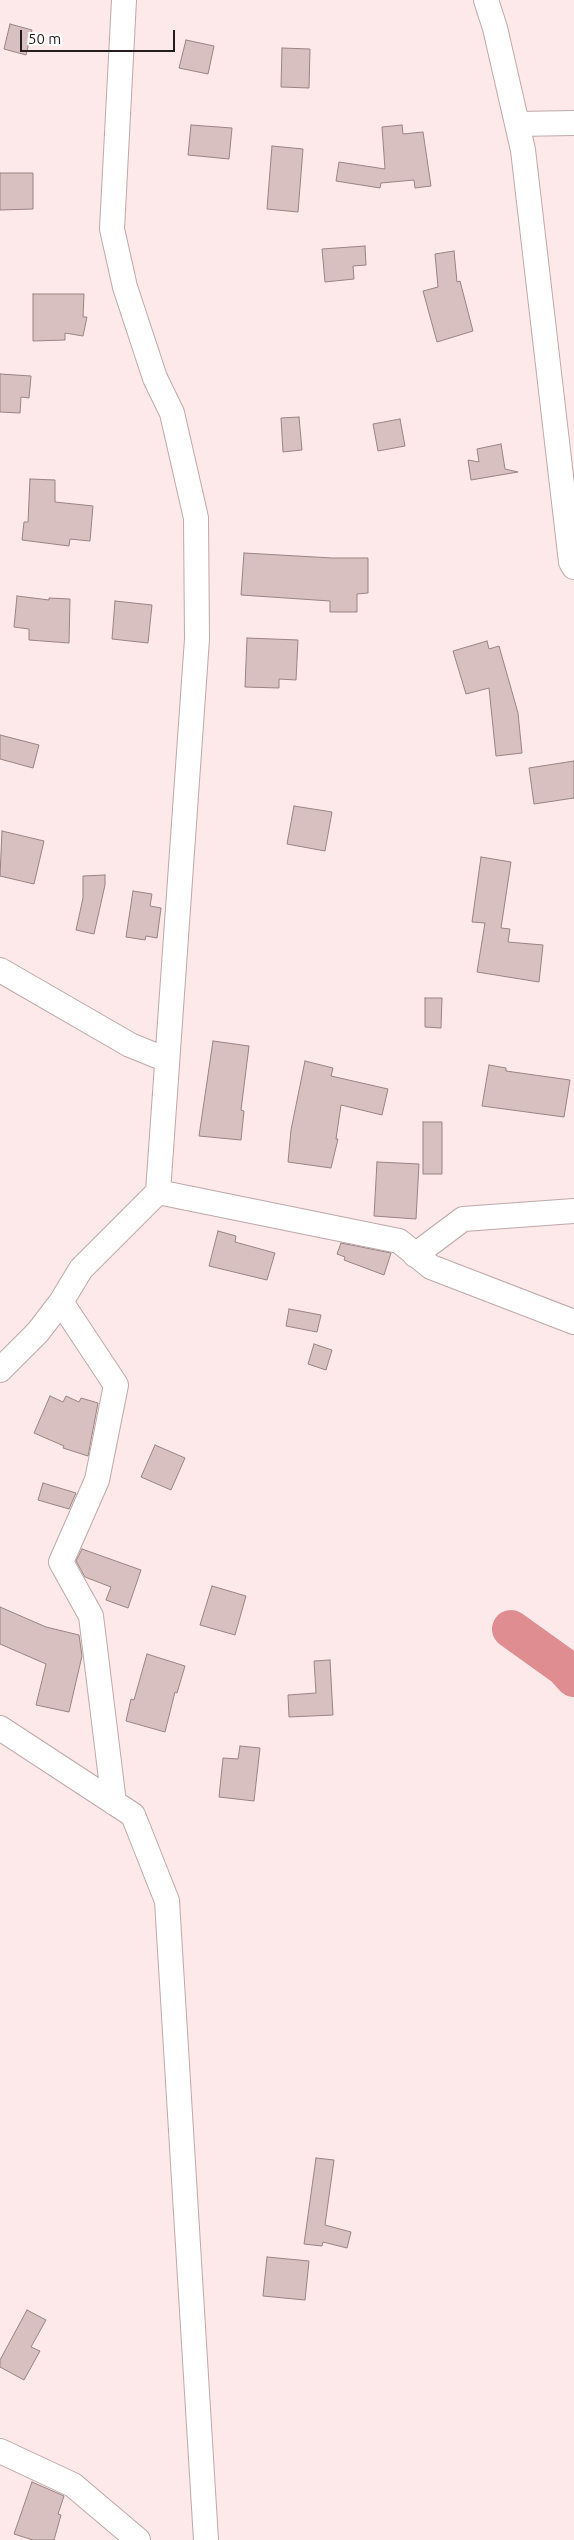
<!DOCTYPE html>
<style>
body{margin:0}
#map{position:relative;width:574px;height:2540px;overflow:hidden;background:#fde9ea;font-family:Ubuntu,sans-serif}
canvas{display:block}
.scale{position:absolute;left:20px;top:30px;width:155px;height:22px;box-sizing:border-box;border:2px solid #251c1d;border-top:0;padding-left:6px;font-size:15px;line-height:18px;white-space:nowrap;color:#251c1d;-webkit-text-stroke:4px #fff;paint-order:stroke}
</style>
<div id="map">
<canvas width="574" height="2540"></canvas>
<div class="scale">50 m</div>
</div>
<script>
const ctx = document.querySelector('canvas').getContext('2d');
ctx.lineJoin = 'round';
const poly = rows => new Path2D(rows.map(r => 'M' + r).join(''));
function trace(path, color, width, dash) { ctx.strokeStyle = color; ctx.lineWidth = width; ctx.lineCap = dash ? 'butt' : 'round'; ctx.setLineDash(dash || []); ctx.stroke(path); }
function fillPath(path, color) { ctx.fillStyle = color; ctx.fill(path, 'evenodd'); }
trace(poly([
 [511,1629,564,1667,574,1678]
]), '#df8d91', 38);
const building = poly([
 [10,24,32,30,26,55,4,49,10,24],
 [186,40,214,46,208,74,179,68,186,40],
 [282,48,310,49,309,88,281,87,282,48],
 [191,125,232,128,229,159,188,155,191,125],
 [402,125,403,134,423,132,431,186,415,188,414,180,381,183,380,188,336,181,339,162,385,169,382,127,402,125],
 [272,146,303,149,298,212,267,209,272,146],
 [0,173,33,173,33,209,0,210,0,173],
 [365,246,366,265,353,266,354,279,325,282,322,249,365,246],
 [454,251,457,282,460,281,473,331,437,342,423,291,438,287,435,254,454,251],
 [33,294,84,294,83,317,87,317,83,336,65,333,65,340,33,341,33,294],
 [0,374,31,376,29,398,21,397,20,413,0,412,0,374],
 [299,417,302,450,283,452,281,418,299,417],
 [400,419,405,446,378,451,373,424,400,419],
 [501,444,505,469,518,472,471,480,468,460,479,462,477,449,501,444],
 [30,479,55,480,55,502,93,506,90,541,70,539,69,546,22,540,24,522,28,522,30,479],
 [244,553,332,558,368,558,368,593,357,594,357,612,330,612,330,601,241,595,244,553],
 [17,596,49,600,49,598,70,599,69,643,29,640,29,629,14,627,17,596],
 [115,601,152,605,148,643,112,639,115,601],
 [247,638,298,640,296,680,279,679,279,688,245,687,247,638],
 [487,641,489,649,499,646,518,713,522,753,496,756,489,688,466,694,453,651,487,641],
 [0,735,39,745,33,768,0,759,0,735],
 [574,761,574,798,534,804,529,768,574,761],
 [294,806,332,812,325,851,287,844,294,806],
 [2,831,44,841,34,884,0,876,2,831],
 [481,857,511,862,501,928,510,929,508,942,543,945,539,982,477,972,485,923,472,922,481,857],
 [105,875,105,885,94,934,76,930,83,898,83,876,105,875],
 [133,891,152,894,150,906,161,908,157,938,146,936,145,940,126,937,133,891],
 [425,998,442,998,441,1028,425,1027,425,998],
 [213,1041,249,1046,241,1110,244,1111,241,1140,199,1136,213,1041],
 [305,1061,333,1068,331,1076,388,1089,382,1115,341,1105,336,1139,338,1139,331,1168,288,1162,291,1130,305,1061],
 [489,1065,506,1068,506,1071,570,1080,564,1117,482,1106,489,1065],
 [423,1122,442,1122,442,1174,423,1174,423,1122],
 [377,1162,419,1164,416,1219,374,1216,377,1162],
 [218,1231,236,1236,235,1242,275,1253,267,1280,209,1266,218,1231],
 [341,1243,391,1253,384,1275,344,1260,345,1257,337,1254,341,1243],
 [289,1309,321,1315,317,1332,286,1326,289,1309],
 [314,1344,332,1350,326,1370,308,1364,314,1344],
 [50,1396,63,1402,66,1396,79,1402,81,1398,98,1403,88,1456,63,1448,64,1446,34,1433,50,1396],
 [155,1445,185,1458,171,1490,141,1477,155,1445],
 [43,1483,76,1493,69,1509,38,1500,43,1483],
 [82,1549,141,1570,128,1608,106,1600,111,1587,85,1577,76,1561,82,1549],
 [212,1586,246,1596,235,1635,200,1625,212,1586],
 [0,1607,46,1627,79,1635,82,1656,69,1712,36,1705,46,1664,0,1644,0,1607],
 [147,1654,185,1666,177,1693,175,1692,165,1732,126,1721,131,1699,134,1700,147,1654],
 [330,1660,333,1715,289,1717,288,1695,316,1693,314,1661,330,1660],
 [240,1746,260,1748,254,1801,219,1797,223,1758,238,1759,240,1746],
 [316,2158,334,2160,325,2225,351,2232,347,2248,323,2242,322,2246,304,2244,316,2158],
 [267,2257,309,2261,305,2300,263,2296,267,2257],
 [27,2310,46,2320,31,2347,40,2351,24,2380,0,2367,0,2360,27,2310],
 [32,2482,64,2496,58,2514,61,2515,54,2540,33,2540,14,2534,32,2482]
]);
fillPath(building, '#d8c0c1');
trace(building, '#998383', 1);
const minor = poly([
 [486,0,495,28,523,150,571,562,574,567],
 [517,124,574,123],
 [0,970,130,1045,167,1060],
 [158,1192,399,1241,431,1267,574,1322],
 [415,1255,463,1219,574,1211],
 [61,1302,116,1385,97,1480,61,1562,91,1616,114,1803],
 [0,1370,38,1332,61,1302,81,1269,158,1192,197,639,196,518,172,413,155,378,125,287,112,229,124,0],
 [0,1728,133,1815,167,1901,206,2540],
 [0,2451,73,2485,138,2540]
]);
trace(minor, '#bfa8a9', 26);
trace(minor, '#fff', 24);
</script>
